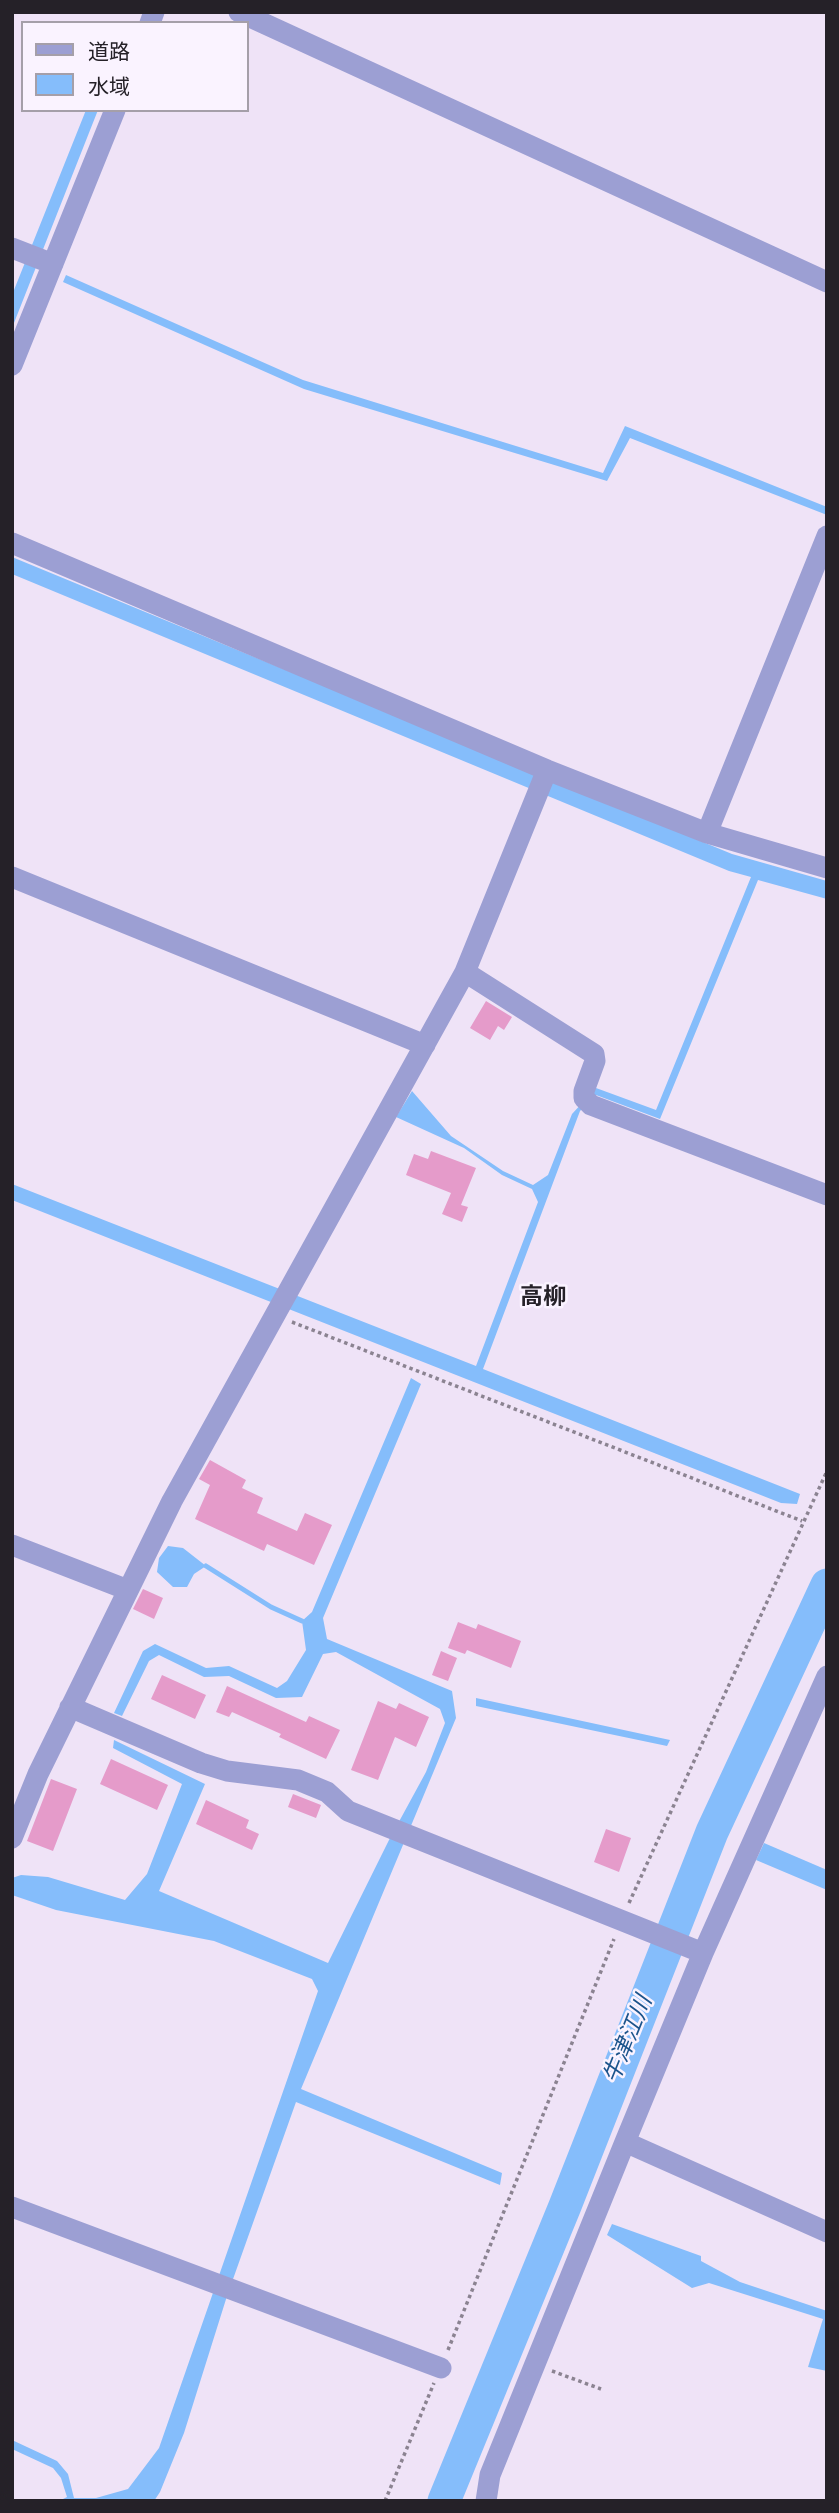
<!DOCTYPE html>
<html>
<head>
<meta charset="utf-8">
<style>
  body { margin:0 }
  #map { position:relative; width:839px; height:2513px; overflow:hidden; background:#efe3f7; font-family:Roboto,"Noto Sans JP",sans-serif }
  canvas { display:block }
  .frame { position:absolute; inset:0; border:14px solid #252128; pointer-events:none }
  .legend { position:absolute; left:21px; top:21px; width:228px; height:91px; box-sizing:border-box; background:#faf3ff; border:2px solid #a59fa9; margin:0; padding:9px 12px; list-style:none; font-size:21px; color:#252128 }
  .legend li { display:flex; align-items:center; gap:14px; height:35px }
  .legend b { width:35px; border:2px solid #a59fa9 }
</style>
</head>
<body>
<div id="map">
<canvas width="839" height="2513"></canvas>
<div class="frame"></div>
<ul class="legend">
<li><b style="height:9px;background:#9c9fd3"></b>道路</li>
<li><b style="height:19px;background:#85bdfb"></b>水域</li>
</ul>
</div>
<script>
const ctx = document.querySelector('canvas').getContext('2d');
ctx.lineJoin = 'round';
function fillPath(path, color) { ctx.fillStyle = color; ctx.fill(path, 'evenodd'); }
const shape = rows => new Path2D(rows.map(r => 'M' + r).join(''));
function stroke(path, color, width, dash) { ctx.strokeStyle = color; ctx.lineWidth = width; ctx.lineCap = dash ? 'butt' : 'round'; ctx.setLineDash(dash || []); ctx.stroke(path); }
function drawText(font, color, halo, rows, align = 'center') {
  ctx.font = font + ' Roboto,"Noto Sans JP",sans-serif'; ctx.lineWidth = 5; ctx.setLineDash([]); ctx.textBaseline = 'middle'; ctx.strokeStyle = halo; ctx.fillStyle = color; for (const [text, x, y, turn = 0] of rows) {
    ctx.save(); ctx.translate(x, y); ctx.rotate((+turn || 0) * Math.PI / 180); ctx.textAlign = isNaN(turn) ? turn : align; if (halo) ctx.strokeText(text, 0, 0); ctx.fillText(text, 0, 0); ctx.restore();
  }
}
fillPath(shape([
  [86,110,98,110,12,328,12,295],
  [66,275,303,380,603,473,625,426,827,507,827,515,630,438,607,481,304,389,63,282],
  [12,557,732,854,827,881,827,899,758,880,660,1119,596,1095,580,1111,483,1369,800,1494,797,1504,781,1503,12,1200,12,1184,476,1366,538,1202,532,1189,502,1175,464,1148,396,1117,412,1091,451,1136,503,1171,533,1185,548,1175,572,1114,596,1088,656,1110,751,877,729,871,12,574],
  [411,1378,421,1384,323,1618,327,1639,452,1691,456,1718,301,2089,502,2173,500,2185,296,2102,227,2296,184,2433,160,2492,154,2501,59,2501,67,2497,61,2478,53,2468,12,2449,12,2440,57,2461,68,2474,74,2498,96,2498,128,2489,159,2448,318,1991,312,1979,214,1941,56,1910,12,1895,12,1878,21,1875,48,1877,125,1900,147,1874,182,1784,113,1748,114,1740,205,1784,159,1891,328,1963,389,1840,426,1772,445,1723,440,1709,336,1652,323,1654,302,1697,276,1698,229,1676,204,1677,159,1655,149,1661,122,1716,114,1713,143,1651,155,1644,206,1668,229,1666,277,1688,287,1681,306,1650,302,1621,312,1612],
  [168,1546,183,1548,206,1566,194,1574,187,1587,173,1587,157,1572,159,1558],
  [476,1698,670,1740,667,1746,476,1706],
  [764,1843,827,1870,827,1890,756,1860],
  [612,2224,701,2256,701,2261,740,2282,827,2311,827,2371,808,2367,823,2319,709,2283,692,2288,607,2235]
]), '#85bdfb');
stroke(shape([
  [206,1566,271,1607,302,1621]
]), '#85bdfb', 5);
stroke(shape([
  [444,2501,565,2206,712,1832,827,1585]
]), '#85bdfb', 33);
fillPath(shape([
  [486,1001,512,1017,504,1030,498,1026,490,1040,470,1028],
  [431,1151,476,1168,461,1205,468,1207,462,1222,442,1214,451,1193,406,1175,414,1154,428,1159],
  [210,1460,246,1480,242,1488,263,1498,257,1513,297,1531,305,1513,332,1525,314,1565,267,1544,264,1551,195,1519,210,1485,199,1479],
  [143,1589,163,1598,154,1619,133,1609],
  [458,1622,476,1629,478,1624,521,1641,511,1668,467,1650,465,1654,448,1648],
  [441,1651,457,1658,448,1681,432,1675],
  [162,1675,206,1695,195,1719,151,1699],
  [227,1686,306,1722,309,1716,340,1730,326,1759,279,1737,281,1734,232,1712,229,1717,216,1712],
  [378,1701,396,1709,399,1703,429,1717,416,1747,395,1737,378,1780,351,1770],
  [111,1759,168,1785,157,1810,100,1784],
  [51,1779,77,1789,53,1851,27,1841],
  [293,1794,321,1805,316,1818,288,1807],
  [206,1800,249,1820,246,1828,259,1834,252,1850,196,1824],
  [606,1829,631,1838,619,1872,594,1862]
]), '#e59bca');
stroke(shape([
  [292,1322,802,1521],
  [629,1903,827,1471],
  [448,2350,614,1939],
  [552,2371,601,2389],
  [385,2501,434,2383]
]), '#8b8391', 3.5, [3.5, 3.5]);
stroke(shape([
  [239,12,827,282],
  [150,23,154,12],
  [12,248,53,264],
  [12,365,115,110],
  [12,543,547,770,707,833,827,868],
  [707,833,827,536],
  [12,877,425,1045],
  [465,972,594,1054,595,1061,584,1091,584,1098,591,1105,827,1195],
  [12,1545,128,1590],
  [70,1707,201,1763,227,1771,298,1780,327,1792,348,1811,703,1953],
  [12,1838,38,1774,172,1501,465,972,547,770],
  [625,2142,827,2232],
  [12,2207,441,2368],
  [486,2501,490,2475,625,2142,703,1953,827,1676]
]), '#9c9fd3', 21);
drawText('bold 23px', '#252128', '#faf3ff', [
  ["高柳",543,1298]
]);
drawText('italic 23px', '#1b548c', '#faf3ff', [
  ["牛津江川",629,2040,-68]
]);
</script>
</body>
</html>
